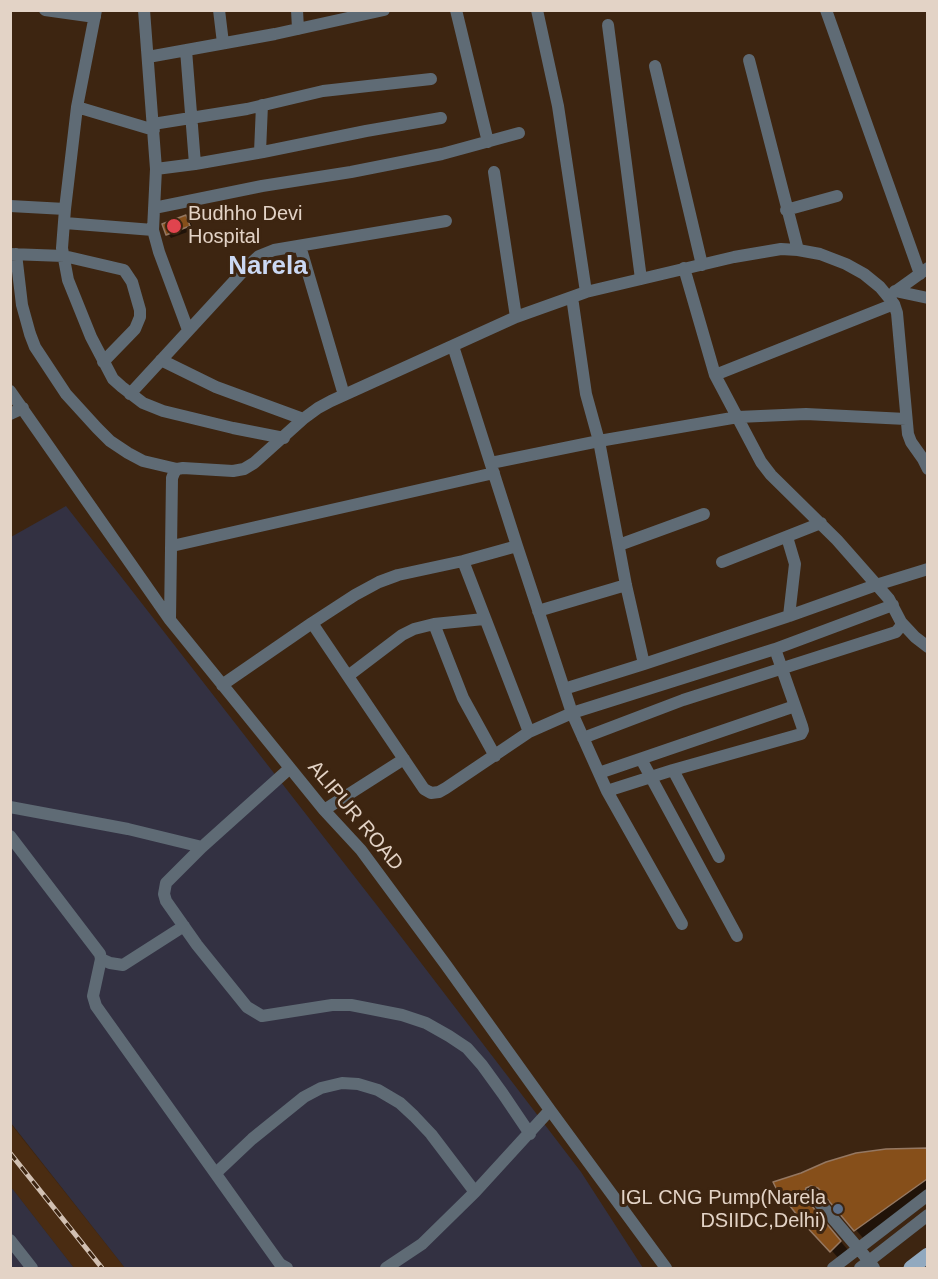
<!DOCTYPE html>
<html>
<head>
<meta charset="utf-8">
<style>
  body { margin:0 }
  #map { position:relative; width:938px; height:1279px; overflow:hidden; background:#3d2511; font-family:Helvetica,sans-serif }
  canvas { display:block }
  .frame { position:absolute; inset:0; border:12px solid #e3d3c6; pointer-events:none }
</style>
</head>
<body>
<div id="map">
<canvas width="938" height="1279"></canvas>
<div class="frame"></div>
</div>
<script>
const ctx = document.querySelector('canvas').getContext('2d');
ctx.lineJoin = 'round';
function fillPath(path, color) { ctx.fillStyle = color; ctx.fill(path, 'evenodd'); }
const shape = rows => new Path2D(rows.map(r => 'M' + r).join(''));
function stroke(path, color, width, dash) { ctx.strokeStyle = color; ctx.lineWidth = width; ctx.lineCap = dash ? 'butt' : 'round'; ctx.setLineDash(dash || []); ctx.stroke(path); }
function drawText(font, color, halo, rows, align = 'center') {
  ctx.font = font + ' Helvetica,sans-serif'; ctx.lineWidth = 6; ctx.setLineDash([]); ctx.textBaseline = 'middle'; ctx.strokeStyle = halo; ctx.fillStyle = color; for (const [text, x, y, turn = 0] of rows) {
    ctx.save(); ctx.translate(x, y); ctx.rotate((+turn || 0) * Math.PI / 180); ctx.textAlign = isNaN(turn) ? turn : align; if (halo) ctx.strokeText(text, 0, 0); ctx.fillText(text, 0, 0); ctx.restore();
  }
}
fillPath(shape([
  [10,1123,125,1268,74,1268,11,1187]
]), '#4a2c12');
fillPath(shape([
  [66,506,379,908,581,1172,643,1268,125,1268,11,1123,11,537],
  [11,1187,74,1268,11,1268]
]), '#333142');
fillPath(shape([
  [186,217,190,220,193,230,171,238,168,234],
  [928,1149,928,1193,863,1238,826,1195,820,1193,815,1195,812,1201,813,1209,848,1250,839,1259,777,1187,886,1151]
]), '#0007');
const building = shape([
  [186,215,190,226,166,235,162,224,186,215],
  [927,1148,927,1179,854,1231,818,1188,811,1186,806,1188,804,1195,806,1199,841,1241,830,1252,804,1224,776,1188,773,1182,801,1173,826,1162,856,1153,886,1149,927,1148]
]);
fillPath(building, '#864f1a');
stroke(building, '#957862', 1.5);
stroke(shape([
  [45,10,95,17],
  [96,10,77,107,65,209,62,248,68,280,91,337,113,379,122,387,143,403,163,411,233,428,284,438],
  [144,10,156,169,153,230,159,252,188,330],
  [219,10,223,43],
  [297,10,298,29],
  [456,10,488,142],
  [537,10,558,106,586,292],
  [826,10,920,274],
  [608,25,641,279],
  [186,50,195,164],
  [148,57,275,34,384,10],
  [749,60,798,250],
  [655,66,702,265],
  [77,107,154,130],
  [153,124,247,109,323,91,431,79],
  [260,152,262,105],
  [156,169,195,164,263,152,366,131,441,118],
  [494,172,516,317],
  [10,206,65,209],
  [154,208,262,186,351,172,442,154,519,133],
  [786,210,837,196],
  [65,223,153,230],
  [300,246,344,395],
  [10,254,64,256,124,270,132,282,140,310,140,317,135,329,103,362],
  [16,254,22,305,30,334,35,347,66,394,97,428,110,441,128,453,143,461,177,469],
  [895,291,928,298],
  [889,296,928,268],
  [572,297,586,394,599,441,626,585,644,664],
  [453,346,517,546,572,713,607,791,682,924],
  [161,360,216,387,303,419],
  [715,375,894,304],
  [10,391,170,620,324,810,361,850,446,965,550,1110,666,1268],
  [130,394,247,267,259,256,274,250,446,221],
  [10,414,23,408],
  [491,463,599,441,738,417,806,414,906,419],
  [787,537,795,564,789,616],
  [619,545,704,514],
  [172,546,494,473],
  [463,561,529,732],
  [722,562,821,523],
  [538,611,626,585],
  [170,620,172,478,174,473,177,469,183,468,233,471,244,469,254,463,303,419,318,408,331,401,516,317,586,292,734,257,781,249,798,250,820,254,846,264,864,274,880,287,894,304,897,313,908,434,911,442,923,459,928,469],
  [901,622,915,637,928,647],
  [312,623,424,789,431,793,439,792,446,788,529,732,572,713,775,649,893,605],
  [434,624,463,698,495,756],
  [348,676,402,635,414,629,434,624,484,619],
  [222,685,312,623,355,595,379,582,398,575,463,561,517,546],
  [564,689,644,664,789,616,876,585,928,569],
  [583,738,683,700,896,632,901,626,901,622,889,599,837,540,771,475,761,462,715,375,684,268],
  [641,759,737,936],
  [290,768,202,847,166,883,164,894,166,901,197,945,247,1007,262,1016,332,1005,351,1005,402,1015,426,1023,449,1036,467,1048,482,1065,503,1094,530,1134],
  [673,770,719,857],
  [599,773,795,706],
  [607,791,673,770,801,734,803,730,802,726,775,649],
  [10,807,128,829,202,847],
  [324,810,404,759],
  [10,836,100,954,101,959,93,996,96,1006,280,1264,287,1268],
  [101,959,110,963,123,965,184,926],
  [216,1173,252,1139,304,1097,321,1088,342,1083,358,1084,378,1090,400,1103,414,1116,431,1134,475,1192],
  [812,1194,869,1261,874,1268],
  [10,1240,32,1268],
  [386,1268,422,1244,475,1192,550,1110],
  [833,1268,928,1195],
  [860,1268,928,1215]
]), '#5f6b75', 12);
stroke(shape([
  [911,1268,928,1255]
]), '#91a9bf', 15);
const rail = shape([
  [10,1153,102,1268]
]);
stroke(rail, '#d1c0b2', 5);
stroke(rail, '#3d2511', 3, [9]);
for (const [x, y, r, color] of [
  [174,226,8,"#e0444e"],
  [838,1209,6,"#5c6f8a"]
]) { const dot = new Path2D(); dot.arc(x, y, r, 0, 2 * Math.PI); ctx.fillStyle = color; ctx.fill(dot); stroke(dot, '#3d2511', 2); }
drawText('20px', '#e3d3c6', '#3d2511', [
  ["Budhho Devi",188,214],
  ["Hospital",188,237],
  ["IGL CNG Pump(Narela",826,1198,"right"],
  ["DSIIDC,Delhi)",826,1221,"right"]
], 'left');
drawText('20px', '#e3d3c6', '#3d2511', [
  ["ALIPUR ROAD",355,816,50]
]);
drawText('bold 26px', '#cbd8f3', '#3d2511', [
  ["Narela",268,267]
]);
</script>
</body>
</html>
